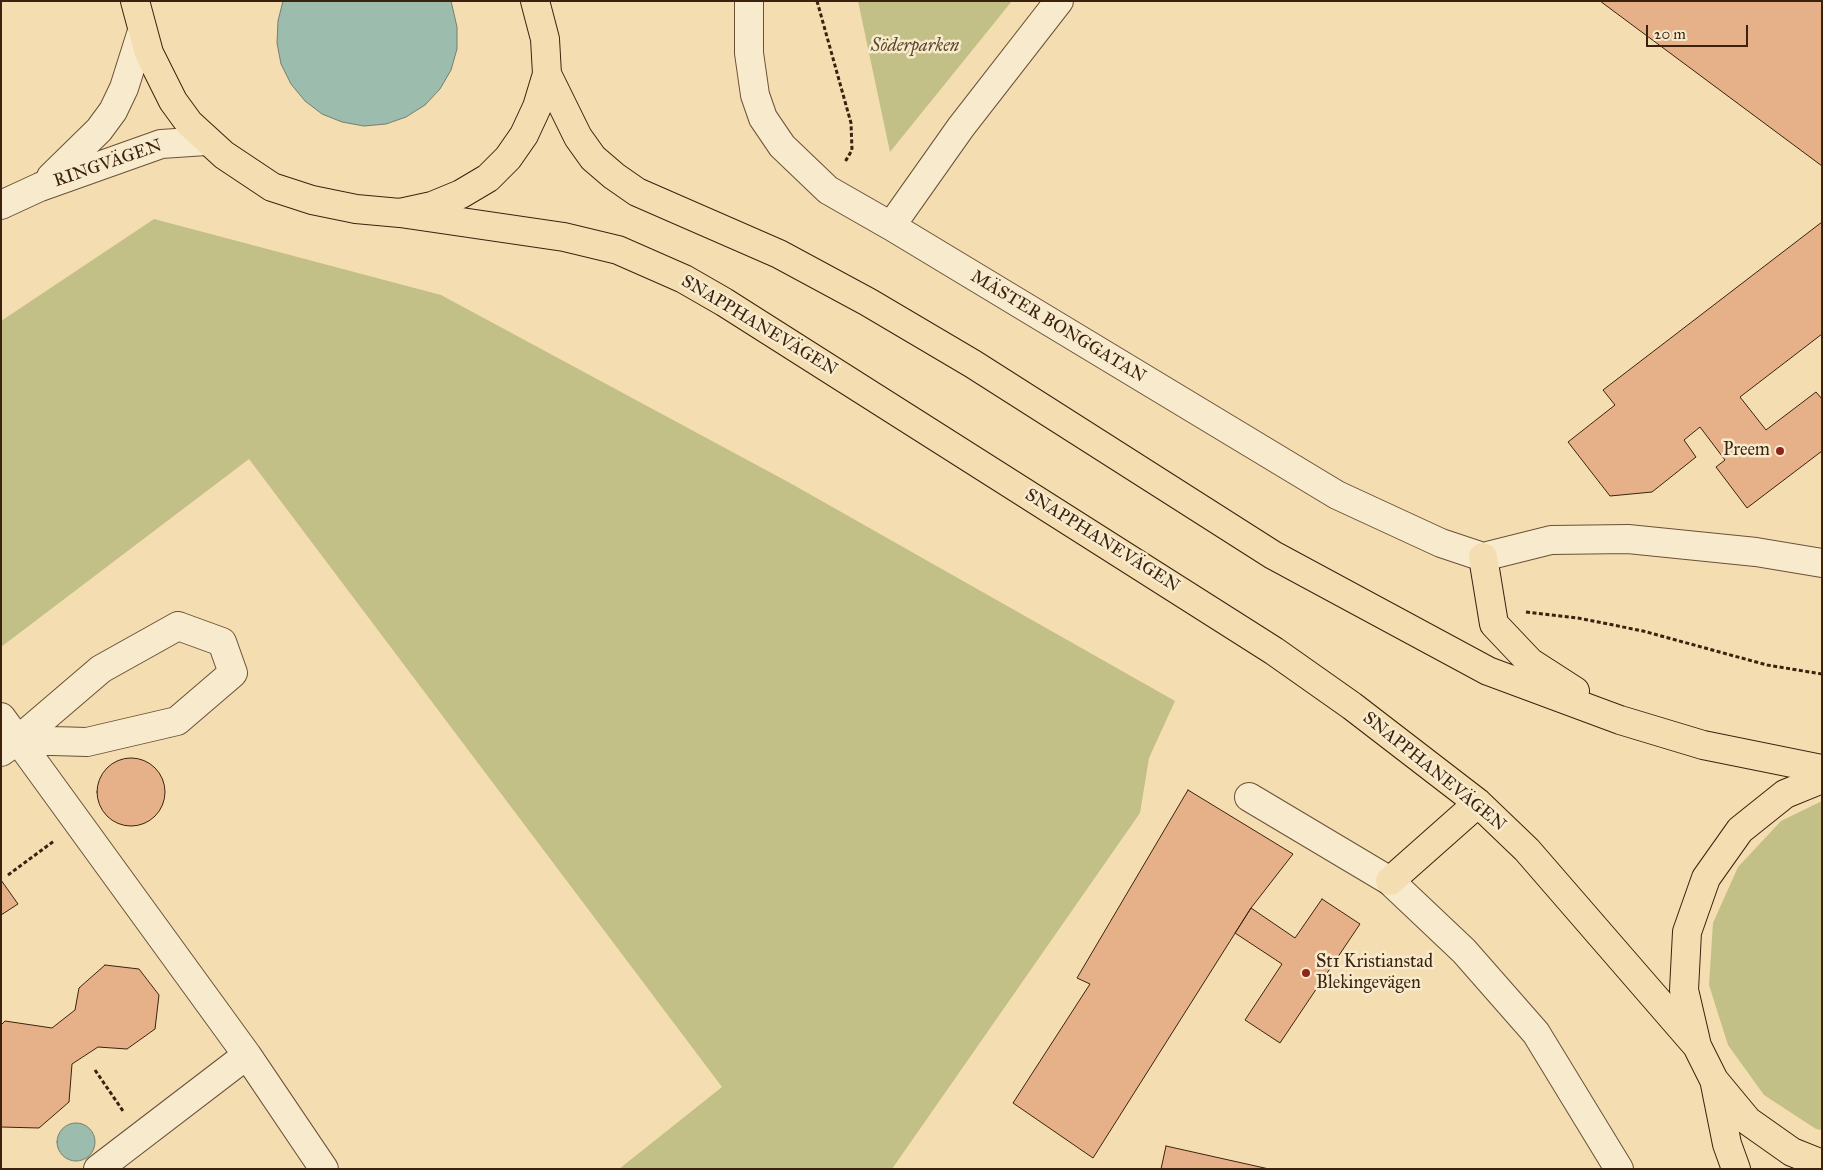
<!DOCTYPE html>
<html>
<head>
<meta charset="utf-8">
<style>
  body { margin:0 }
  #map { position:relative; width:1823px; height:1170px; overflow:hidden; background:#f4deb1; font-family:"IM FELL Great Primer",serif }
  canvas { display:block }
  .frame { position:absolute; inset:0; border:2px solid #3b220f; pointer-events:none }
  .scale { position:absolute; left:1646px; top:25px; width:102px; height:22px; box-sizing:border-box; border:2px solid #3b220f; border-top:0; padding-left:6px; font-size:15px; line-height:18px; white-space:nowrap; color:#3b220f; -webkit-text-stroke:4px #f8eacc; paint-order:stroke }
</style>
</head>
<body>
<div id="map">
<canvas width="1823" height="1170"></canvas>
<div class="frame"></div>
<div class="scale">20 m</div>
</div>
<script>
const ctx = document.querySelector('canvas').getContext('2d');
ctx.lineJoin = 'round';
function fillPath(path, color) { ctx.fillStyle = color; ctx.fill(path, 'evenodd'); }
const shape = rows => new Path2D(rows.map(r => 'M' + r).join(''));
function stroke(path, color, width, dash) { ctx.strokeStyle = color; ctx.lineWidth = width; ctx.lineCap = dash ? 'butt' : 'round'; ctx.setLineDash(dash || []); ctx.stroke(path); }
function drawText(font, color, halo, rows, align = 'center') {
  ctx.font = font + ' "IM FELL Great Primer",serif'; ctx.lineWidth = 5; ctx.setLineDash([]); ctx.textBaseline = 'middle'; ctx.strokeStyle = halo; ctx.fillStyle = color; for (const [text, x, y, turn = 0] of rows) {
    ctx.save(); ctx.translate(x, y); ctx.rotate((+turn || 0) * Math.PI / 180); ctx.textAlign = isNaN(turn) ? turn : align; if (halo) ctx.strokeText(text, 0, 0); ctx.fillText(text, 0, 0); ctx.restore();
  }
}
fillPath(shape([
  [858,1,1012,1,890,152],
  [154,219,441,295,790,483,1175,701,1149,758,1140,813,892,1169,619,1169,722,1087,249,459,1,647,1,321],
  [1822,801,1822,1130,1816,1129,1764,1095,1728,1045,1709,985,1713,923,1738,867,1781,821]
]), '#c2bf87');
const water = shape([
  [283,1,451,1,457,27,457,49,451,70,440,89,425,105,406,117,386,124,364,126,342,122,322,114,305,101,291,84,281,64,277,43,278,21,283,1],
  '57 1142a19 19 0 1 1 38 0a19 19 0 1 1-38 0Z'
]);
fillPath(water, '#9cbcae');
stroke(water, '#757e6e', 1);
const building = shape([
  [1600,1,1822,1,1822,166,1600,1],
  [1822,222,1822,334,1740,397,1766,430,1816,392,1822,399,1822,451,1747,508,1716,467,1725,460,1700,427,1684,440,1696,457,1652,492,1610,496,1568,442,1615,405,1603,390,1822,222],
  '97 792a34 34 0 1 1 68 0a34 34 0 1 1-68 0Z',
  [1188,790,1293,854,1251,908,1093,1158,1013,1103,1090,984,1077,978,1188,790],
  [1,880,18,904,1,915,1,880],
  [1322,899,1360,924,1280,1043,1245,1020,1282,964,1235,933,1251,908,1295,938,1322,899],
  [105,965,139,969,159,995,155,1029,127,1049,98,1047,72,1064,69,1102,39,1128,1,1127,1,1025,5,1021,52,1028,75,1010,79,988,105,965],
  [1166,1146,1269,1169,1161,1169,1166,1146]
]);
fillPath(building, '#e6b188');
stroke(building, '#3b220f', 1);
const minor = shape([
  [749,1,749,53,755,95,763,118,782,146,828,190,891,226,1337,495,1441,543,1483,557,1551,540,1628,539,1756,552,1822,563],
  [51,177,99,130,113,111,124,88,142,31],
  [1,205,40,187,161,144,206,141],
  [891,226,961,127,1059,1],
  [178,626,222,642,233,673,177,721,87,742,18,740,101,669,178,626],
  [1,717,18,740,1,752],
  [18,740,247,1055],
  [1249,797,1390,881,1464,951,1536,1033,1619,1169],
  [98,1169,247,1055,324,1169]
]);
const major = shape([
  [135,1,149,53,173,101,189,123,224,155,272,187,312,200,356,209,400,213,432,206,461,194,488,178,508,158,524,135,537,107,547,74,545,39,535,1],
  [547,74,578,137,593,158,614,176,637,192,779,254,868,302,973,364,1273,555,1488,671,1620,720,1703,745,1822,769],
  [400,213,564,237,618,250,684,279,724,302,1274,651,1352,706,1478,803,1527,850,1697,1046],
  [1483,557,1494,624,1530,662,1575,691],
  [1822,779,1785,794,1740,830,1706,878,1687,932,1684,990,1697,1046,1714,1080,1748,1121,1792,1152,1822,1164],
  [1390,881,1478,803],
  [1715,1084,1727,1144,1736,1169]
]);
stroke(minor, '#695138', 30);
stroke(major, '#3b220f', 30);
stroke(shape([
  [817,1,851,123,852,150,845,162],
  [1526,612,1578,618,1643,631,1767,665,1822,674],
  [8,875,54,841],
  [95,1070,123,1111]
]), '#3b220f', 3, [4, 2.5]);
stroke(minor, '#f8eacc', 28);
stroke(major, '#f4deb1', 28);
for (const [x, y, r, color] of [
  [1780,451,5,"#8f2418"],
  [1306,973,5,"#8f2418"]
]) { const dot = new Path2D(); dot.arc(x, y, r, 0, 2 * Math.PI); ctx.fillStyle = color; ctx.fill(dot); stroke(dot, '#f8eacc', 2); }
drawText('italic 18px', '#5d492d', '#f8eacc', [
  ["Söderparken",915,47]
]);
drawText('18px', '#3b220f', '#f8eacc', [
  ["RINGVÄGEN",108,164,-19],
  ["SNAPPHANEVÄGEN",759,326,31],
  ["MÄSTER BONGGATAN",1058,327,31],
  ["SNAPPHANEVÄGEN",1102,541,32],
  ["SNAPPHANEVÄGEN",1434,772,39]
]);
drawText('18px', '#3b220f', '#f8eacc', [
  ["Preem",1770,451],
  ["St1 Kristianstad",1316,963,"left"],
  ["Blekingevägen",1316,984,"left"]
], 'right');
</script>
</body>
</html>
